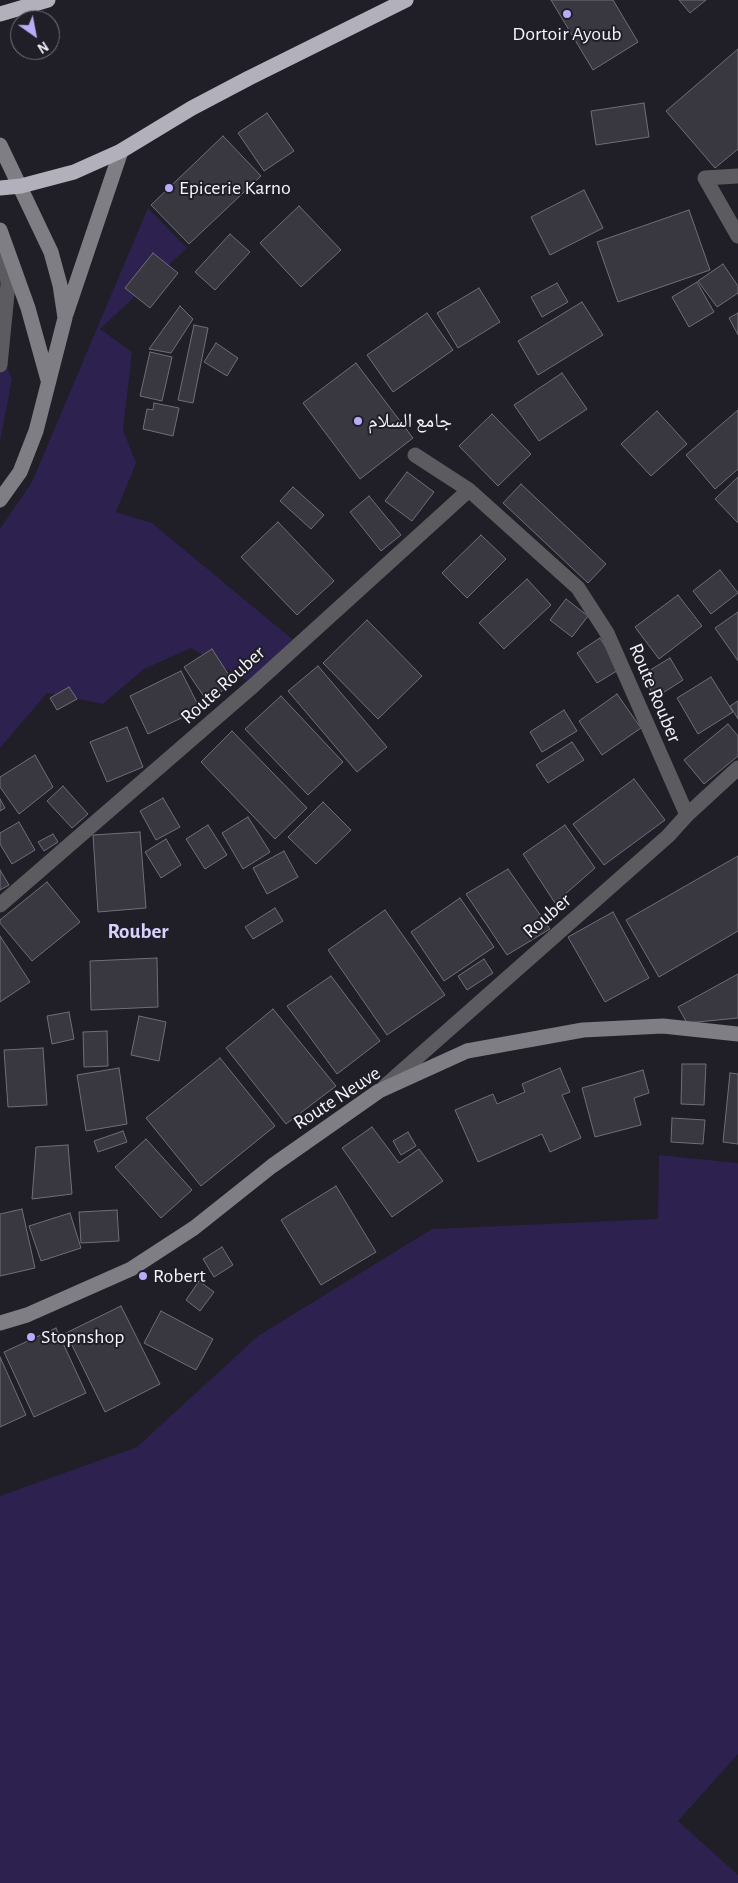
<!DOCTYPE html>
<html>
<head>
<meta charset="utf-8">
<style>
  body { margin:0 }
  #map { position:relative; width:738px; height:1883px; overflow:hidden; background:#201e27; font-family:"Alegreya Sans",sans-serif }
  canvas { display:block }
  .north { position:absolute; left:10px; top:10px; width:50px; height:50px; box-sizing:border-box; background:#201e27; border:1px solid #75747b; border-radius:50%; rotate:147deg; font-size:14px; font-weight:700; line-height:20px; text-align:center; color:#f5f4fa }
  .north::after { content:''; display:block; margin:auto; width:18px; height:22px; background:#b9abf7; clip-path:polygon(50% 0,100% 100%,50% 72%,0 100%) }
</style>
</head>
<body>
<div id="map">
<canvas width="738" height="1883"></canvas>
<div class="north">N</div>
</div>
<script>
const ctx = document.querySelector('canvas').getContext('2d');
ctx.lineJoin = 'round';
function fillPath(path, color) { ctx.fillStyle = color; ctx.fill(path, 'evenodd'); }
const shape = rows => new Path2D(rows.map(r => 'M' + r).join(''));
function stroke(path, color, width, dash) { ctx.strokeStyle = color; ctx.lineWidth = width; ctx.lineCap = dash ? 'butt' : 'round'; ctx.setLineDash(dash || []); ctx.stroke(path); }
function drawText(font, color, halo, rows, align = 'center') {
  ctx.font = font + ' "Alegreya Sans","Noto Naskh Arabic",sans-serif'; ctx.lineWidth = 4; ctx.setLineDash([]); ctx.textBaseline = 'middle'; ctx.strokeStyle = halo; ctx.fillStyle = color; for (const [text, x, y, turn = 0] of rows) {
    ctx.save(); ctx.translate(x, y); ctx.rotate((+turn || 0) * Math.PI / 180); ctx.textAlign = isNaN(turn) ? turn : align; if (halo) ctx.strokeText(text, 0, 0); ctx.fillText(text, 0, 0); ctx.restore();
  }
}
fillPath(shape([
  [148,208,187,248,100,329,132,352,123,430,136,463,116,512,152,523,298,644,254,685,191,648,144,669,103,704,47,693,0,748,0,529,32,482],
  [0,351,12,379,0,442],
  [659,1155,738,1163,738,1754,678,1821,738,1875,738,1883,0,1883,0,1496,137,1447,258,1336,432,1229,658,1219]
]), '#2d214f');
const building = shape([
  [551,0,613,0,638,42,593,70,551,0],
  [679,0,706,0,690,13,679,0],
  [738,49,738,149,715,168,666,111,738,49],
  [644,103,649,137,596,145,591,111,644,103],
  [267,113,294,151,264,171,238,133,267,113],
  [223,136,261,176,189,244,151,205,223,136],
  [584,190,603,228,550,255,531,217,584,190],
  [299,206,341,250,301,287,260,243,299,206],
  [689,210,710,270,618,302,597,242,689,210],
  [230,234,250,252,215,290,195,272,230,234],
  [153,253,178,273,150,308,125,288,153,253],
  [723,264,738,286,738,293,717,307,698,281,723,264],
  [697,282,714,312,689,327,672,297,697,282],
  [557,283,568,302,542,317,531,297,557,283],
  [479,288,500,322,458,348,437,313,479,288],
  [582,302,603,335,538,375,518,341,582,302],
  [180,306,193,319,171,353,149,349,180,306],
  [427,313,453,350,393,392,367,355,427,313],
  [738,313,738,335,729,318,738,313],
  [194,325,208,328,193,403,178,400,194,325],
  [216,343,238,358,227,376,204,362,216,343],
  [150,352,172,357,162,401,140,396,150,352],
  [356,363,413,438,360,479,303,403,356,363],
  [562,373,587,409,539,441,514,405,562,373],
  [154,403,179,408,173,436,143,429,147,409,153,410,154,403],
  [738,410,738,469,715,489,686,455,738,410],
  [657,411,687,444,651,476,621,444,657,411],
  [492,414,531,454,498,486,459,446,492,414],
  [407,472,434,492,412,521,385,501,407,472],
  [738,477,738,523,715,499,738,477],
  [521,484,606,564,588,583,503,503,521,484],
  [293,487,324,515,311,529,280,501,293,487],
  [369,496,401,535,381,551,350,512,369,496],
  [278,522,334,581,297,615,241,557,278,522],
  [481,535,506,559,467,598,442,573,481,535],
  [720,570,738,593,711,614,693,591,720,570],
  [527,579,551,605,504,649,479,623,527,579],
  [678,595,702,626,659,659,635,627,678,595],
  [566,599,588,616,572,637,550,620,566,599],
  [738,612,738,661,715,628,738,612],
  [367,620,422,676,378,719,323,663,367,620],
  [600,638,620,669,597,683,577,653,600,638],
  [212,649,234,683,207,701,184,667,212,649],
  [670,658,683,680,655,698,642,675,670,658],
  [318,666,387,747,357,772,288,691,318,666],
  [181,671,200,709,148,734,130,696,181,671],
  [711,677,733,712,698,734,677,698,711,677],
  [69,687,77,699,57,710,50,698,69,687],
  [617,694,641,728,602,755,579,721,617,694],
  [281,696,343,762,308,795,245,729,281,696],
  [738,701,738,719,730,706,738,701],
  [564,710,577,731,542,752,530,732,564,710],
  [728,724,738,736,738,756,704,784,684,760,728,724],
  [127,727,143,767,107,782,90,742,127,727],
  [232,731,307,808,275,839,201,762,232,731],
  [572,742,584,760,548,783,536,765,572,742],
  [35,755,53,787,19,814,0,787,0,777,35,755],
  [634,779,665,820,604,865,573,824,634,779],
  [63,786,88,814,72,828,47,801,63,786],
  [163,798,180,827,156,840,140,811,163,798],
  [0,799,5,808,0,811,0,799],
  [323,802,351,830,316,864,288,837,323,802],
  [248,817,270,852,243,869,222,833,248,817],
  [19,822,35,850,12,864,0,844,0,833,19,822],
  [208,825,227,855,205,869,186,839,208,825],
  [565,825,595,868,555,903,523,854,565,825],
  [140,832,146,908,98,912,93,835,140,832],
  [53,834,58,842,44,851,38,842,53,834],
  [166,839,181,865,161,878,145,852,166,839],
  [284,851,298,877,267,894,253,868,284,851],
  [738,856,738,931,659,977,626,920,738,856],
  [508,869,550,929,507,955,466,894,508,869],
  [0,870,9,885,0,890,0,870],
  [47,882,80,922,32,961,0,923,0,920,47,882],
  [460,898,494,947,444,981,411,932,460,898],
  [275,908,283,921,253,939,245,927,275,908],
  [385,910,445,995,387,1035,328,950,385,910],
  [613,912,649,978,605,1002,568,937,613,912],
  [0,936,30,982,0,1002,0,936],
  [157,958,158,1007,91,1010,90,961,157,958],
  [484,959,493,973,467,990,458,976,484,959],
  [738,974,738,1018,687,1023,678,1007,738,974],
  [331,976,380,1041,337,1074,287,1006,331,976],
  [273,1009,336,1086,286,1124,226,1048,273,1009],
  [69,1012,74,1039,52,1044,47,1016,69,1012],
  [139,1016,166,1022,159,1061,131,1055,139,1016],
  [107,1031,108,1066,84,1067,83,1032,107,1031],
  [43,1048,47,1105,8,1107,4,1050,43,1048],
  [220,1058,275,1126,201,1186,146,1118,220,1058],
  [682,1064,706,1064,704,1105,681,1104,682,1064],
  [119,1068,127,1124,86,1131,77,1075,119,1068],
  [560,1068,570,1092,562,1095,581,1138,550,1152,542,1134,478,1162,455,1110,493,1094,497,1104,525,1092,522,1084,560,1068],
  [643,1070,649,1093,634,1098,641,1125,595,1137,582,1088,643,1070],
  [730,1073,738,1074,738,1144,723,1142,730,1073],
  [672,1118,705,1120,703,1144,671,1142,672,1118],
  [372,1127,399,1163,419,1149,443,1181,392,1217,342,1148,372,1127],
  [123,1131,127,1142,98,1152,94,1141,123,1131],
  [408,1132,416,1146,401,1155,393,1141,408,1132],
  [146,1139,192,1190,161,1218,115,1167,146,1139],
  [68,1145,72,1194,32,1199,36,1147,68,1145],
  [336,1186,376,1252,321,1285,281,1220,336,1186],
  [22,1209,35,1268,0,1276,0,1214,22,1209],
  [117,1210,119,1241,81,1243,79,1212,117,1210],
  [70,1213,81,1248,41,1261,29,1226,70,1213],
  [222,1247,233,1265,214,1277,203,1259,222,1247],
  [199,1281,214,1292,200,1311,186,1300,199,1281],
  [121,1306,160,1384,105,1412,66,1333,121,1306],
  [161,1311,213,1339,196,1370,144,1343,161,1311],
  [56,1328,86,1393,34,1417,4,1352,56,1328],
  [0,1357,26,1415,0,1427,0,1357]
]);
fillPath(building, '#393841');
stroke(building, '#706e79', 1);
stroke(shape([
  [738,176,705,178,738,236],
  [0,365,8,284,5,252],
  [415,455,469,490,578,588,607,633,687,815],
  [0,905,254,685,469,490],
  [385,1086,668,836,687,815,738,768]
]), '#5c5c60', 15);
stroke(shape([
  [0,145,51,252,60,285,65,318,36,431,20,472,0,500],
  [0,230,28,308,48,380],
  [66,314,121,151],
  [0,1323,27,1315,131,1269,194,1228,272,1166,379,1091,467,1051,583,1030,663,1026,738,1034]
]), '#7f7e85', 15);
stroke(shape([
  [0,14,48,0],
  [0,188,21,186,74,172,121,151,192,108,249,78,406,0]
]), '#b2b0bb', 15);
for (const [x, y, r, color] of [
  [567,14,5,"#b9abf7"],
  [169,188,5,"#b9abf7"],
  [358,421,5,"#b9abf7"],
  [143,1276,5,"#b9abf7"],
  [31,1337,5,"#b9abf7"]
]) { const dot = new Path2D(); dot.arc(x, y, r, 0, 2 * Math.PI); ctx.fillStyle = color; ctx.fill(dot); stroke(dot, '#201e27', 2); }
drawText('20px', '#f5f4fa', '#201e27', [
  ["Dortoir Ayoub",567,34,"center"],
  ["Epicerie Karno",179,188],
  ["جامع السلام",368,421],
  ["Robert",153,1276],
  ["Stopnshop",41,1337]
], 'left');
drawText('20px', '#f5f4fa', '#201e27', [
  ["Route Rouber",223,685,-42],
  ["Route Rouber",655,693,67],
  ["Rouber",547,916,-41],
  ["Route Neuve",337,1098,-33]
]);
drawText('bold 21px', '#d8d2fd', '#201e27', [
  ["Rouber",138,932]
]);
</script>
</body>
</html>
